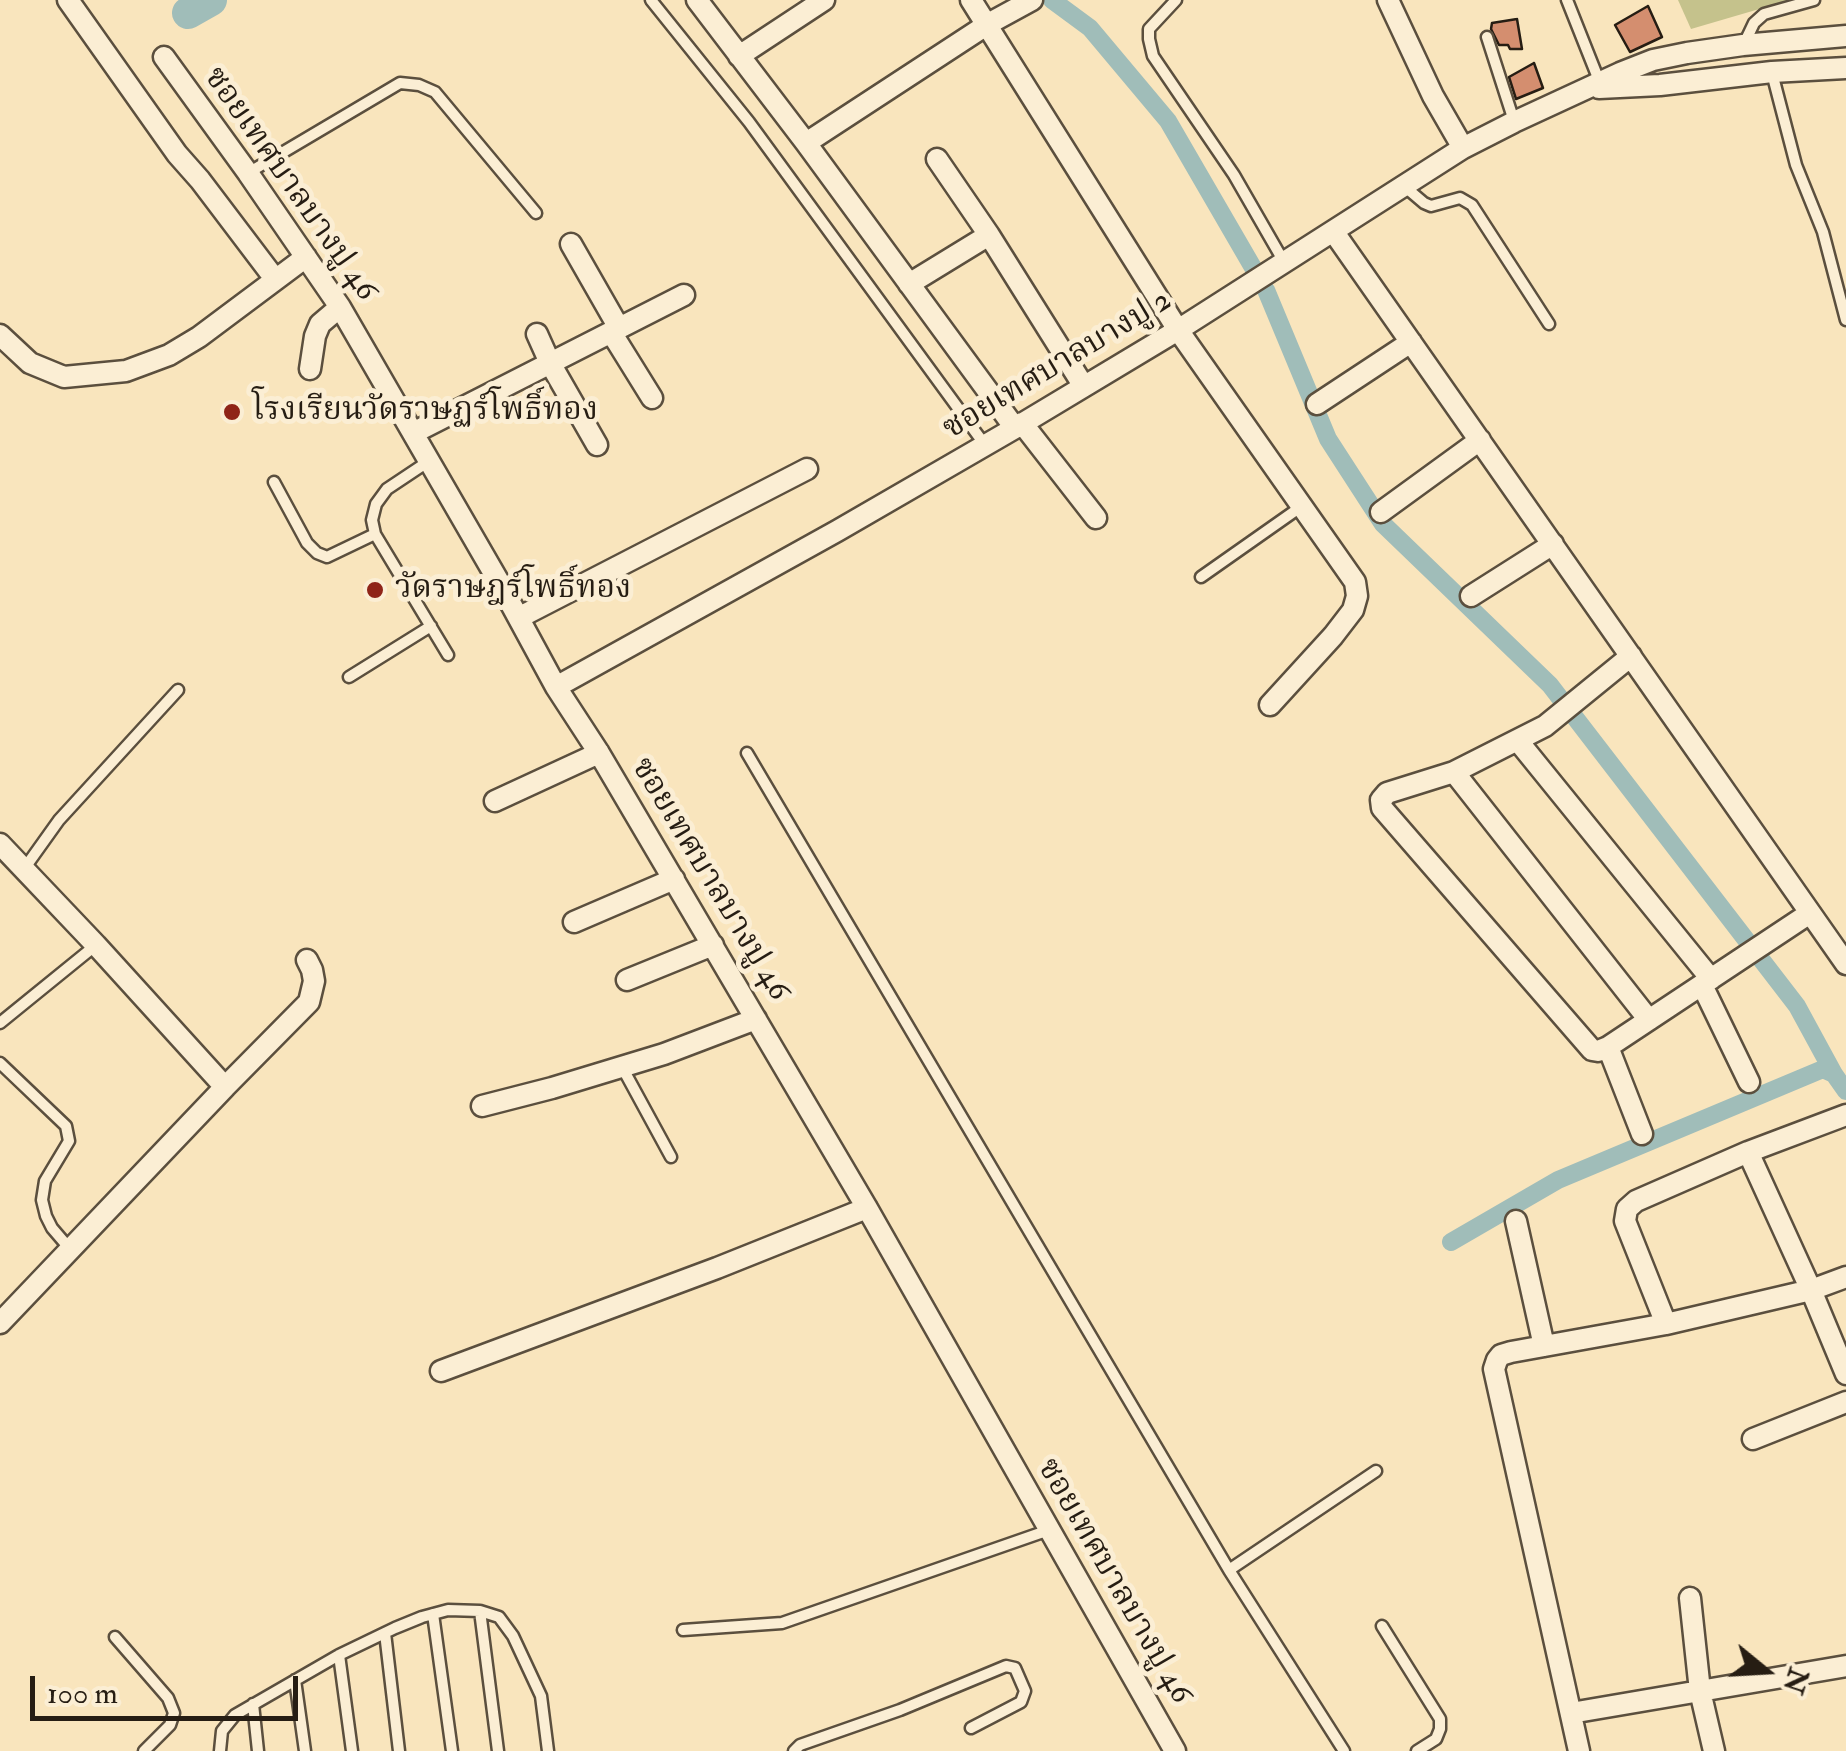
<!DOCTYPE html>
<html>
<head>
<meta charset="utf-8">
<style>
  body { margin:0 }
  #map { position:relative; width:1846px; height:1751px; overflow:hidden; background:#f9e5bd; font-family:"IM FELL Double Pica",serif }
  canvas { display:block }
  .north { position:absolute; left:1716px; top:1621px; width:100px; height:100px; -webkit-text-stroke:8px #fbeed4; paint-order:stroke; rotate:108deg; font-size:28px; font-weight:700; line-height:40px; text-align:center; color:#261d13 }
  .north::after { content:''; display:block; margin:auto; width:35px; height:45px; background:#261d13; clip-path:polygon(50% 0,100% 100%,50% 72%,0 100%) }
  .scale { position:absolute; left:30px; top:1676px; width:268px; height:45px; box-sizing:border-box; border:5px solid #261d13; border-top:0; padding-left:12px; font-size:30px; line-height:35px; white-space:nowrap; color:#261d13; -webkit-text-stroke:8px #fbeed4; paint-order:stroke }
</style>
</head>
<body>
<div id="map">
<canvas width="1846" height="1751"></canvas>
<div class="north">N</div>
<div class="scale">100 m</div>
</div>
<script>
const ctx = document.querySelector('canvas').getContext('2d');
ctx.lineJoin = 'round';
function fillPath(path, color) { ctx.fillStyle = color; ctx.fill(path, 'evenodd'); }
const shape = rows => new Path2D(rows.map(r => 'M' + r).join(''));
function stroke(path, color, width, dash) { ctx.strokeStyle = color; ctx.lineWidth = width; ctx.lineCap = dash ? 'butt' : 'round'; ctx.setLineDash(dash || []); ctx.stroke(path); }
function drawText(font, color, halo, rows, align = 'center') {
  ctx.font = font + ' "IM FELL Double Pica","Noto Serif Thai",serif'; ctx.lineWidth = 10; ctx.setLineDash([]); ctx.textBaseline = 'middle'; ctx.strokeStyle = halo; ctx.fillStyle = color; for (const [text, x, y, turn = 0] of rows) {
    ctx.save(); ctx.translate(x, y); ctx.rotate((+turn || 0) * Math.PI / 180); ctx.textAlign = isNaN(turn) ? turn : align; if (halo) ctx.strokeText(text, 0, 0); ctx.fillText(text, 0, 0); ctx.restore();
  }
}
fillPath(shape([
  [1678,0,1790,0,1691,29]
]), '#c5c28c');
stroke(shape([
  [1052,0,1090,28,1168,121,1255,271],
  [1266,290,1328,439,1383,524,1550,685,1797,1006,1834,1074],
  [1451,1242,1558,1180,1823,1069,1834,1074,1846,1091]
]), '#a0bdb9', 18);
stroke(shape([
  [188,13,211,0]
]), '#a0bdb9', 32);
const building = shape([
  [1648,6,1662,37,1630,52,1615,25,1648,6],
  [1517,19,1522,49,1510,49,1508,45,1499,45,1491,29,1492,23,1517,19],
  [1534,63,1543,88,1516,99,1509,77,1534,63]
]);
fillPath(building, '#d48e6f');
stroke(building, '#261d13', 2.5);
const lane = shape([
  [651,0,749,122,985,445],
  [1176,0,1149,29,1149,39,1153,56,1234,175,1284,262],
  [1567,0,1600,83],
  [1487,37,1514,121],
  [1744,44,1754,23,1764,14,1814,0],
  [1772,73,1796,165,1823,232,1846,320],
  [248,173,400,83,419,85,435,92,536,213],
  [1404,186,1424,203,1431,206,1460,198,1472,205,1549,324],
  [429,461,387,489,376,504,372,520,375,534,448,655],
  [274,482,307,543,317,553,327,557,375,534],
  [1201,577,1302,506],
  [349,677,431,626],
  [747,753,1229,1570,1344,1751],
  [24,869,59,820,178,690],
  [0,1023,96,945],
  [0,1063,66,1126,69,1141,45,1181,42,1200,46,1216,52,1228,70,1249],
  [622,1067,671,1157],
  [1229,1570,1376,1471],
  [480,1611,498,1751],
  [433,1614,452,1751],
  [1382,1626,1440,1719,1440,1729,1436,1739,1417,1751],
  [683,1630,782,1623,1049,1530],
  [385,1633,399,1751],
  [115,1637,168,1698,174,1713,170,1725,144,1751],
  [339,1655,352,1751],
  [295,1680,305,1751],
  [253,1704,258,1751],
  [220,1751,222,1731,235,1715,339,1655,395,1628,422,1617,448,1610,480,1611,499,1617,513,1636,541,1696,548,1751],
  [794,1751,800,1745,900,1710,1006,1666,1015,1668,1025,1691,1021,1702,971,1728]
]);
const street = shape([
  [68,0,177,154,200,180,275,279],
  [697,0,806,143,1015,428],
  [971,0,1178,330,1355,582,1357,596,1353,610,1333,636,1270,705],
  [1388,0,1433,96,1463,148],
  [739,56,824,0],
  [164,57,248,173,340,307,499,582,556,687,599,753,867,1208,1175,1751],
  [1599,88,1660,85,1772,72,1846,68],
  [806,143,988,24,1032,0],
  [937,159,989,235,1083,385],
  [1333,231,1846,964],
  [571,244,619,328],
  [909,284,989,235],
  [611,332,652,398],
  [537,334,550,363,597,445],
  [0,335,30,363,64,377,126,371,169,355,199,337,306,257],
  [310,369,315,336,320,324,340,307],
  [1317,404,1411,342],
  [1022,423,1096,518],
  [413,433,684,295],
  [1381,512,1480,440],
  [1471,596,1553,544],
  [520,617,807,469],
  [1631,656,1545,726,1454,772,1387,793,1381,800,1382,808,1592,1050,1598,1051,1608,1047,1810,913],
  [556,687,837,531,1015,428,1178,330,1463,148,1514,122,1620,73,1653,60,1687,53,1743,45,1846,36],
  [1518,741,1711,979],
  [1454,772,1649,1020],
  [495,801,599,753],
  [0,844,96,945,225,1087,0,1323],
  [574,922,674,879],
  [627,980,713,945],
  [1702,985,1749,1082],
  [1608,1047,1642,1134],
  [225,1087,309,1002,314,981,312,970,307,960],
  [482,1106,552,1088,664,1054,756,1019],
  [1748,1152,1846,1115],
  [1516,1221,1544,1346],
  [1666,1324,1811,1290,1846,1277],
  [441,1371,717,1268,867,1208],
  [1753,1439,1846,1402],
  [1690,1598,1700,1691,1714,1751],
  [1571,1713,1846,1666],
  [1579,1751,1494,1369,1497,1360,1501,1355,1511,1352,1666,1324,1625,1221,1627,1209,1636,1201,1748,1152,1811,1290,1846,1374]
]);
stroke(lane, '#5b4f3e', 15);
stroke(street, '#5b4f3e', 25);
stroke(lane, '#fbeed4', 10);
stroke(street, '#fbeed4', 20);
for (const [x, y, r, color] of [
  [232,412,10,"#8f2418"],
  [375,590,10,"#8f2418"]
]) { const dot = new Path2D(); dot.arc(x, y, r, 0, 2 * Math.PI); ctx.fillStyle = color; ctx.fill(dot); stroke(dot, '#fbeed4', 4); }
drawText('32px', '#261d13', '#fbeed4', [
  ["ซอยเทศบาลบางปู 46",289,185,55],
  ["ซอยเทศบาลบางปู 2",1058,366,-31],
  ["ซอยเทศบาลบางปู 46",709,880,59],
  ["ซอยเทศบาลบางปู 46",1113,1582,60]
]);
drawText('32px', '#261d13', '#fbeed4', [
  ["โรงเรียนวัดราษฏร์โพธิ์ทอง",252,412],
  ["วัดราษฎร์โพธิ์ทอง",395,590]
], 'left');
</script>
</body>
</html>
